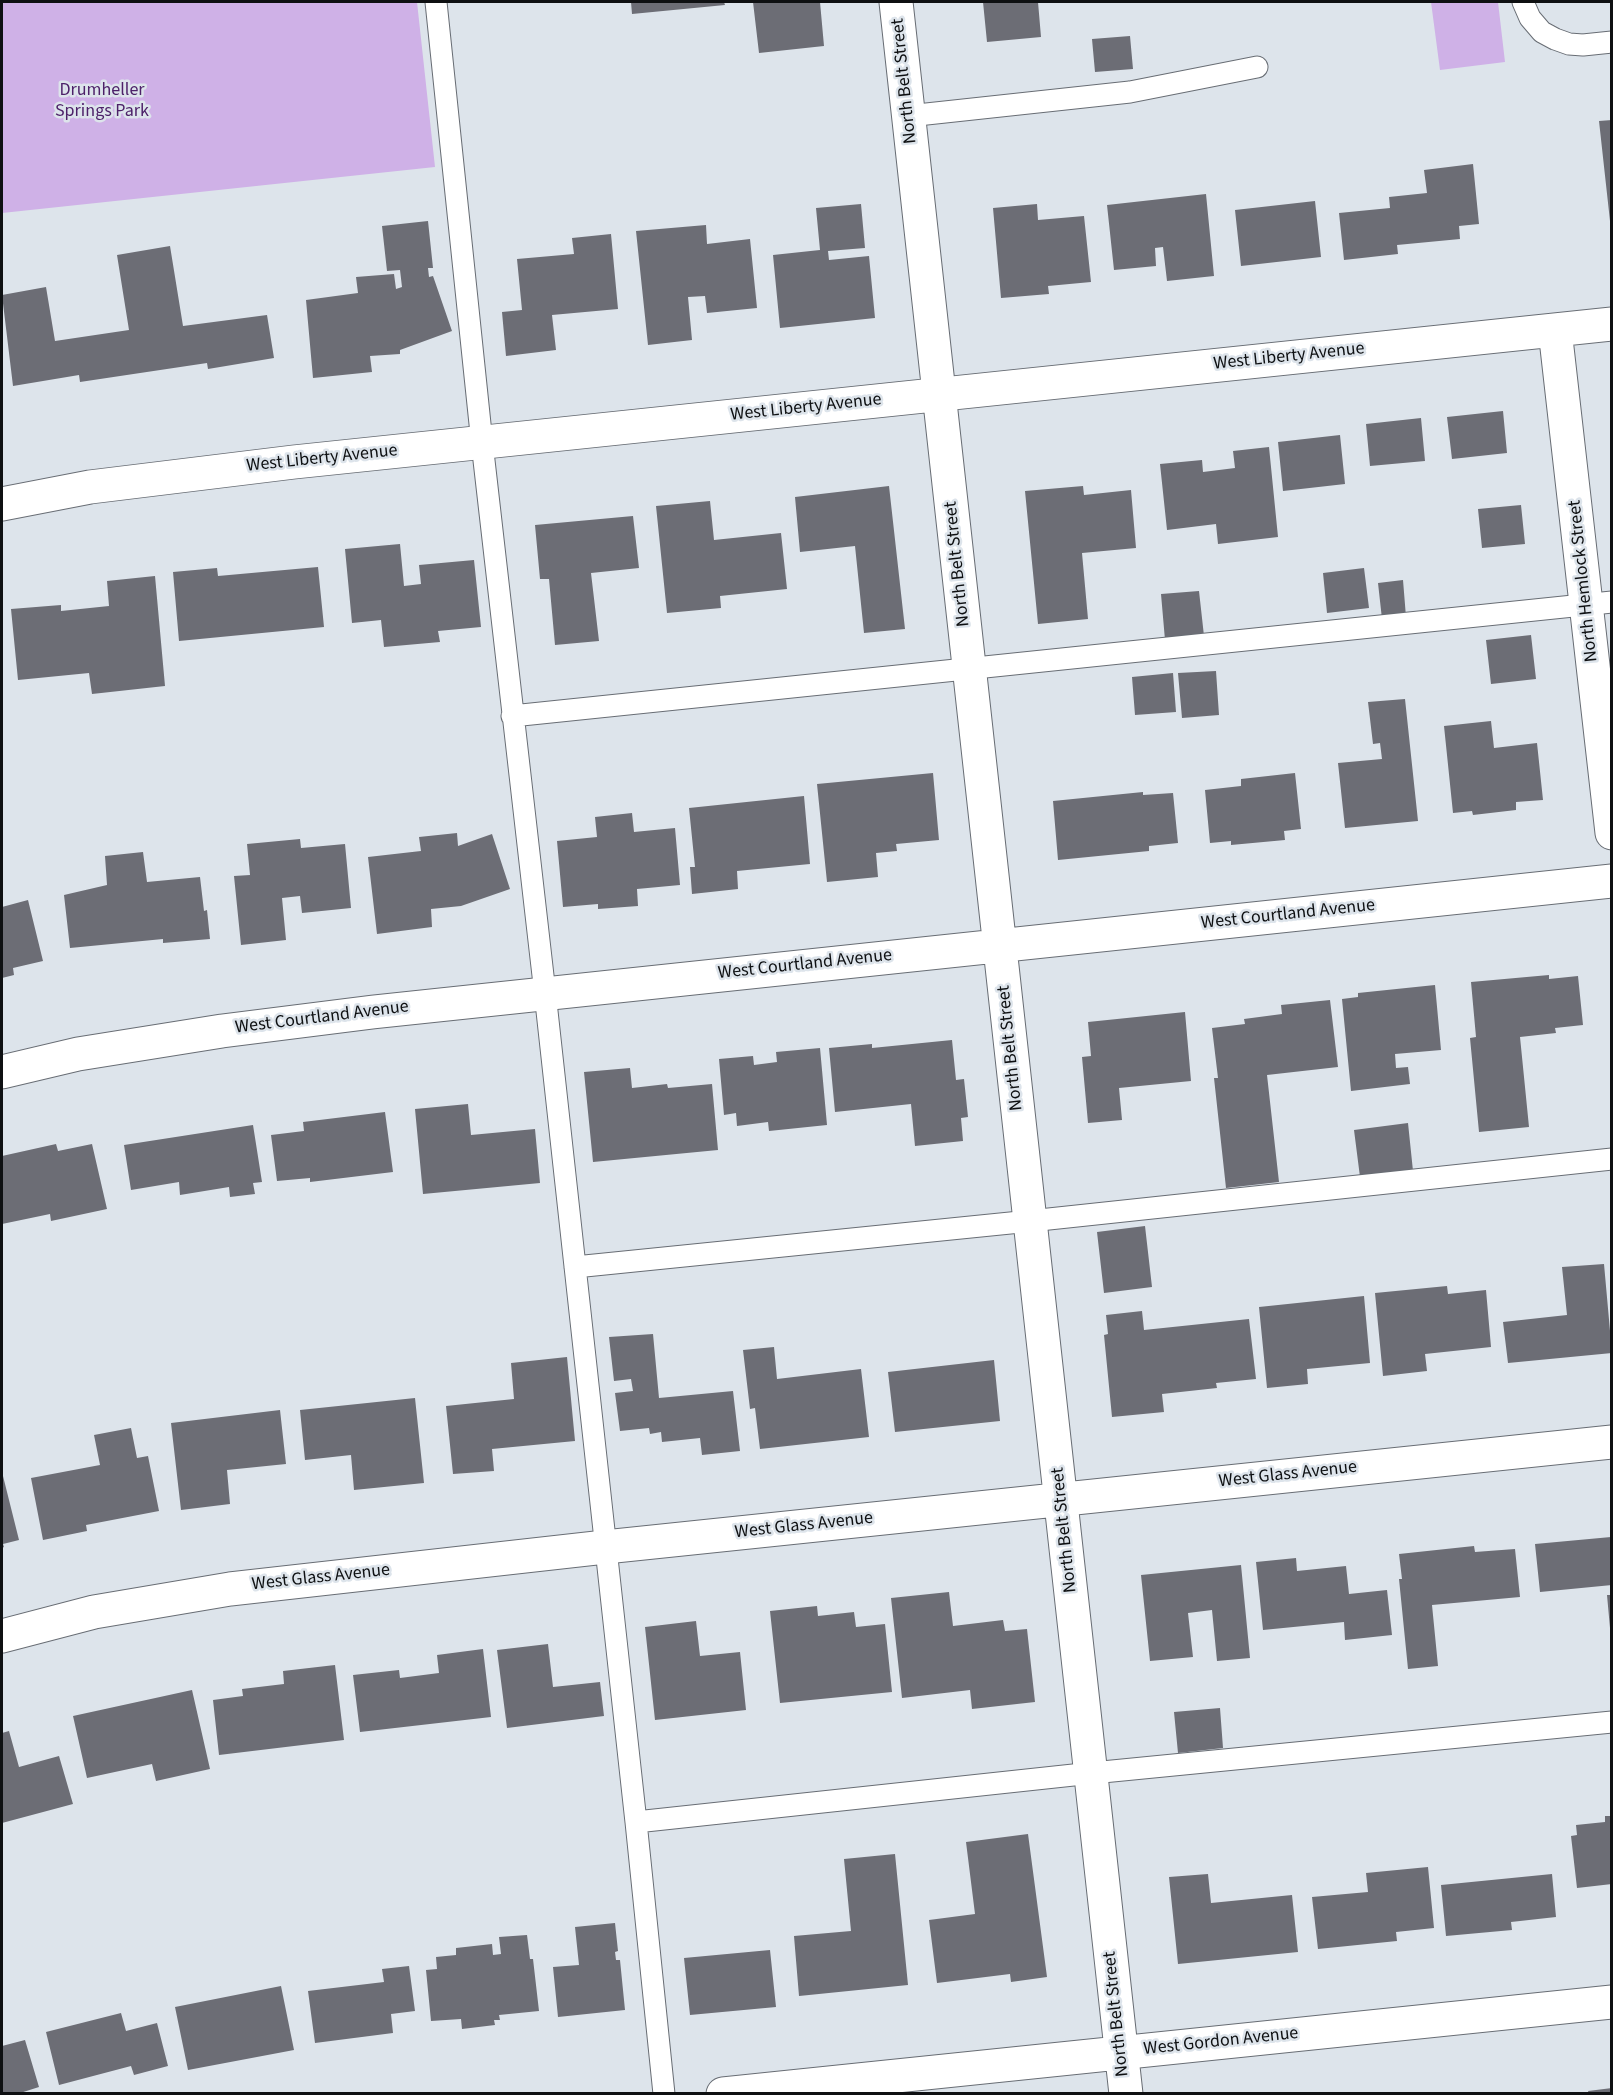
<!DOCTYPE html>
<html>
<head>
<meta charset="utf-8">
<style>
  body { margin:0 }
  #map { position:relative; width:1613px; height:2095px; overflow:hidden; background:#dde4eb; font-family:"Source Sans 3",sans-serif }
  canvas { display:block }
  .frame { position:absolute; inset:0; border:3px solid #0e1012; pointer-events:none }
</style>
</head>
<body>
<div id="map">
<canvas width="1613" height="2095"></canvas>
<div class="frame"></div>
</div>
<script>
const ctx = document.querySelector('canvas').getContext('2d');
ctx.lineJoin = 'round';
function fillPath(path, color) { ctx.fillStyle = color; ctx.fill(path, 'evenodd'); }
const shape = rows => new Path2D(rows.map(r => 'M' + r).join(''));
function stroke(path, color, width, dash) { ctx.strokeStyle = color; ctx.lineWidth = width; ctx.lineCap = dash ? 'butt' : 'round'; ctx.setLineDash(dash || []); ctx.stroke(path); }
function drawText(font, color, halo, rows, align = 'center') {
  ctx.font = font + ' "Source Sans 3",sans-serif'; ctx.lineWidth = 5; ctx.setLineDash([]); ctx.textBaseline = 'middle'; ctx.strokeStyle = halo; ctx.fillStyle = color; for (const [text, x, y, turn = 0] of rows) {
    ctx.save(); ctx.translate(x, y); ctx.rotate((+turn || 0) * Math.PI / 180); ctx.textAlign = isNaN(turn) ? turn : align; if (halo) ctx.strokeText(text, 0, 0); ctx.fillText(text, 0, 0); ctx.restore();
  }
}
fillPath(shape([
  [2,2,417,2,435,167,2,213],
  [1431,2,1498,2,1505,62,1440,70]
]), '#cfb1e7');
fillPath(shape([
  [631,2,724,2,725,5,632,14],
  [753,2,820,2,824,46,759,53],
  [983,2,1038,2,1041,37,987,42],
  [1130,36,1133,69,1095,72,1092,39],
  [1612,120,1612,221,1610,221,1599,121],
  [1473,164,1479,224,1459,226,1460,239,1397,245,1398,254,1344,260,1339,213,1390,208,1389,197,1427,193,1424,170],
  [1206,194,1214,276,1167,281,1163,247,1155,248,1156,266,1114,270,1107,205],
  [1315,201,1321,257,1241,266,1235,210],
  [861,204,865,248,828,251,829,260,869,256,875,318,780,328,773,255,820,250,816,208],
  [1037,204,1038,220,1084,216,1091,282,1048,286,1049,294,1001,298,993,208],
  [428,221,433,268,428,268,429,277,433,276,452,331,400,350,400,354,370,356,372,372,313,378,306,300,358,293,356,277,394,274,396,289,402,287,400,270,387,271,382,226],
  [706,225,707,244,750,239,757,308,707,313,705,296,688,297,692,340,648,345,636,231],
  [611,234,618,309,552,315,556,350,506,356,502,312,522,310,517,259,574,254,572,238],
  [170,246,183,326,267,315,274,358,208,369,207,363,80,382,79,375,13,386,2,295,46,287,55,341,129,330,117,255],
  [1503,411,1507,453,1452,459,1447,417],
  [1421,418,1425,461,1370,466,1366,424],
  [1340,435,1345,484,1283,491,1278,442],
  [1269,447,1278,537,1218,544,1216,524,1167,530,1160,464,1202,460,1203,472,1235,468,1233,451],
  [889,486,905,629,864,633,855,546,800,552,795,497],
  [1083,486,1084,495,1131,490,1136,548,1082,553,1088,619,1038,624,1025,491],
  [710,501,714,540,781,533,787,589,720,596,721,608,667,613,656,506],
  [1521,505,1525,544,1482,548,1478,509],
  [633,516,639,568,591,573,599,641,555,645,549,579,540,579,535,525],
  [400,544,404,586,421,584,419,565,474,560,481,627,438,631,440,642,384,647,381,620,352,623,345,549],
  [318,567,324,627,179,641,173,572,217,568,218,576],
  [1364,568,1369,608,1327,613,1323,573],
  [155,576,165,686,92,694,89,673,18,680,11,609,61,605,61,611,109,606,107,581],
  [1403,580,1406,617,1382,619,1378,583],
  [1199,591,1204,636,1165,640,1161,594],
  [1531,635,1536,679,1491,684,1486,640],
  [1216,671,1219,715,1182,718,1178,673],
  [1173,673,1176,712,1135,715,1132,677],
  [1405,699,1418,821,1345,828,1338,763,1382,759,1380,743,1373,744,1368,702],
  [1491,721,1494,748,1537,743,1543,800,1516,802,1516,810,1473,815,1472,811,1453,813,1444,726],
  [933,773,939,840,896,844,897,851,876,853,878,877,827,882,817,784],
  [1295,773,1301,829,1284,831,1285,840,1231,845,1231,841,1210,843,1205,790,1241,786,1241,779],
  [1143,792,1143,795,1173,793,1178,843,1149,846,1149,851,1058,860,1053,801],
  [804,796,810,864,737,871,738,889,692,894,690,867,695,867,689,808],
  [632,813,634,832,675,828,680,885,637,889,638,906,598,909,598,904,563,907,557,841,597,837,595,817],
  [457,833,458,846,492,834,510,889,461,906,431,909,432,927,377,934,368,857,421,851,419,837],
  [300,839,301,848,345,844,351,908,302,913,300,896,282,898,286,940,241,945,234,876,250,875,247,844],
  [143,852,147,882,200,877,204,911,207,910,210,939,163,943,163,939,70,948,64,895,107,885,105,856],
  [28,900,43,961,13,968,14,975,2,978,2,907],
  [1549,975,1549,979,1578,976,1583,1025,1555,1028,1556,1033,1520,1037,1529,1127,1479,1132,1470,1038,1476,1037,1471,982],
  [1435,985,1441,1050,1395,1054,1396,1068,1408,1067,1410,1084,1351,1091,1342,999,1358,997,1358,993],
  [1330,1000,1338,1067,1267,1075,1279,1182,1226,1188,1214,1078,1218,1078,1212,1028,1245,1024,1244,1019,1282,1014,1281,1005],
  [1185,1012,1191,1081,1119,1088,1122,1120,1088,1123,1082,1057,1091,1056,1088,1022],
  [952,1040,956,1080,964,1079,968,1117,961,1118,963,1141,915,1146,911,1104,835,1112,829,1048,872,1044,872,1048],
  [820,1048,827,1125,769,1131,768,1122,737,1126,736,1113,724,1115,719,1059,753,1056,754,1065,777,1062,776,1052],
  [630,1068,632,1088,667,1084,668,1088,712,1084,718,1150,593,1162,584,1072],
  [468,1104,471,1135,535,1129,540,1183,423,1194,415,1109],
  [385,1112,393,1172,310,1182,310,1178,277,1181,271,1135,304,1131,303,1122],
  [1408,1123,1413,1171,1360,1177,1354,1130],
  [253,1125,262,1182,253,1183,255,1194,230,1197,229,1187,180,1195,179,1182,131,1190,124,1145],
  [56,1144,58,1151,92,1144,107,1209,51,1221,50,1214,2,1224,2,1156],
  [1145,1226,1152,1287,1104,1293,1097,1232],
  [1604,1264,1612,1353,1508,1363,1503,1322,1567,1315,1562,1267],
  [1447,1286,1448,1294,1486,1290,1491,1347,1425,1354,1427,1371,1383,1376,1375,1293],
  [1364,1296,1370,1363,1307,1369,1308,1384,1267,1388,1259,1307],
  [1142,1311,1144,1330,1249,1319,1256,1379,1216,1383,1217,1388,1162,1394,1164,1412,1112,1417,1104,1335,1108,1334,1106,1315],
  [653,1334,659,1398,733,1391,740,1451,702,1455,700,1438,662,1442,661,1432,650,1434,649,1428,620,1431,615,1393,633,1391,631,1379,614,1381,609,1337],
  [774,1347,777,1379,861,1369,869,1437,760,1449,755,1408,750,1409,743,1350],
  [567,1357,575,1441,492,1449,494,1471,453,1474,446,1406,514,1399,511,1363],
  [994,1360,1000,1421,895,1432,888,1372],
  [415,1398,424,1483,354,1490,351,1455,305,1460,300,1410],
  [280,1410,286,1464,227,1470,230,1504,181,1510,171,1423],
  [131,1428,137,1458,148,1456,159,1511,86,1525,87,1531,43,1540,31,1478,100,1465,94,1435],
  [2,1472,19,1540,3,1544,4,1547,2,1548],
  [1611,1537,1612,1585,1540,1592,1535,1544],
  [1474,1546,1475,1552,1515,1549,1520,1597,1432,1605,1438,1666,1408,1669,1399,1579,1402,1579,1399,1554],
  [1296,1558,1297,1571,1346,1566,1349,1594,1387,1590,1392,1635,1345,1640,1344,1622,1263,1630,1256,1562],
  [1241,1565,1250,1658,1217,1661,1212,1610,1188,1613,1193,1657,1150,1661,1141,1575],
  [949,1592,953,1626,1003,1620,1005,1631,1027,1629,1035,1702,972,1709,970,1690,902,1698,891,1598],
  [1607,1595,1612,1595,1612,1628,1610,1628],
  [817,1606,818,1616,854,1612,856,1627,885,1624,892,1692,780,1703,770,1611],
  [696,1621,700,1656,740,1652,746,1710,655,1720,645,1627],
  [548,1644,553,1687,600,1682,604,1716,507,1728,497,1650],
  [483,1649,491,1717,360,1732,353,1675,399,1670,400,1678,439,1673,437,1655],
  [335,1665,344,1740,219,1755,213,1700,243,1696,242,1689,284,1684,283,1671],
  [192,1690,210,1769,156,1781,152,1764,87,1778,73,1716],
  [1220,1708,1223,1748,1178,1753,1174,1712],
  [9,1731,19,1767,59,1756,73,1804,2,1823,2,1733],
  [1605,1816,1612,1816,1612,1884,1577,1888,1571,1836,1577,1835,1576,1825,1605,1822],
  [1028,1834,1047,1977,1011,1982,1010,1974,937,1983,929,1920,975,1914,966,1842],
  [895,1854,908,1985,799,1996,794,1936,851,1931,844,1859],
  [1428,1867,1434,1928,1396,1932,1397,1941,1318,1949,1312,1897,1368,1892,1366,1873],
  [1208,1874,1211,1903,1292,1895,1298,1952,1178,1964,1169,1877],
  [1552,1874,1556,1917,1511,1922,1512,1930,1446,1936,1441,1885],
  [615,1923,618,1951,615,1952,616,1960,620,1960,625,2010,558,2017,553,1967,579,1965,575,1927],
  [527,1935,530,1959,533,1959,539,2011,499,2015,500,2020,494,2020,495,2025,462,2029,461,2019,431,2021,426,1970,437,1969,436,1957,456,1955,456,1948,492,1944,493,1955,501,1954,499,1937],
  [770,1950,776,2007,690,2015,684,1958],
  [409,1966,415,2011,391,2014,393,2033,315,2043,308,1991,384,1982,382,1969],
  [281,1986,294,2050,188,2070,175,2007],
  [121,2013,126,2031,157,2023,168,2066,134,2075,131,2066,59,2085,46,2032],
  [25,2040,39,2087,17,2094,2,2094,2,2046],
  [1612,2088,1612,2094,1589,2094,1588,2091]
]), '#6c6d75');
const lane = shape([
  [436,2,482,443,545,993,636,1822,664,2094],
  [1523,2,1530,18,1542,32,1555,39,1569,44,1583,45,1612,42],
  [908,116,1130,92,1257,67],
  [512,716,1612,602],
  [575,1267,1030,1221,1612,1159],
  [636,1822,1092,1773,1612,1722]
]);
const street = shape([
  [896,2,1126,2094],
  [1555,330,1612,833],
  [2,504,90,487,294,462,1612,324],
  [2,1072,78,1054,222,1031,373,1012,1612,881],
  [2,1636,94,1612,230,1589,605,1547,1612,1442],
  [723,2094,1612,2002]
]);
stroke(lane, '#686d74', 23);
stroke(street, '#686d74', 35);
stroke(lane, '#fff', 21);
stroke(street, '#fff', 33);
drawText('18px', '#0e1012', '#dde4eb', [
  ["North Belt Street",905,81,-96],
  ["West Liberty Avenue",1289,357,-6],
  ["West Liberty Avenue",806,408,-6],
  ["West Liberty Avenue",322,459,-6],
  ["North Belt Street",958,564,-96],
  ["North Hemlock Street",1584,581,-96],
  ["West Courtland Avenue",1288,915,-6],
  ["West Courtland Avenue",805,965,-6],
  ["West Courtland Avenue",322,1018,-7],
  ["North Belt Street",1011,1048,-96],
  ["West Glass Avenue",1288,1475,-6],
  ["West Glass Avenue",804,1526,-6],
  ["North Belt Street",1065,1530,-96],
  ["West Glass Avenue",321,1578,-6],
  ["North Belt Street",1117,2014,-96],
  ["West Gordon Avenue",1221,2042,-6]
]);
drawText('18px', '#4d2169', '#dde4eb', [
  ["Drumheller",102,91],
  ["Springs Park",102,112]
]);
</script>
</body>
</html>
